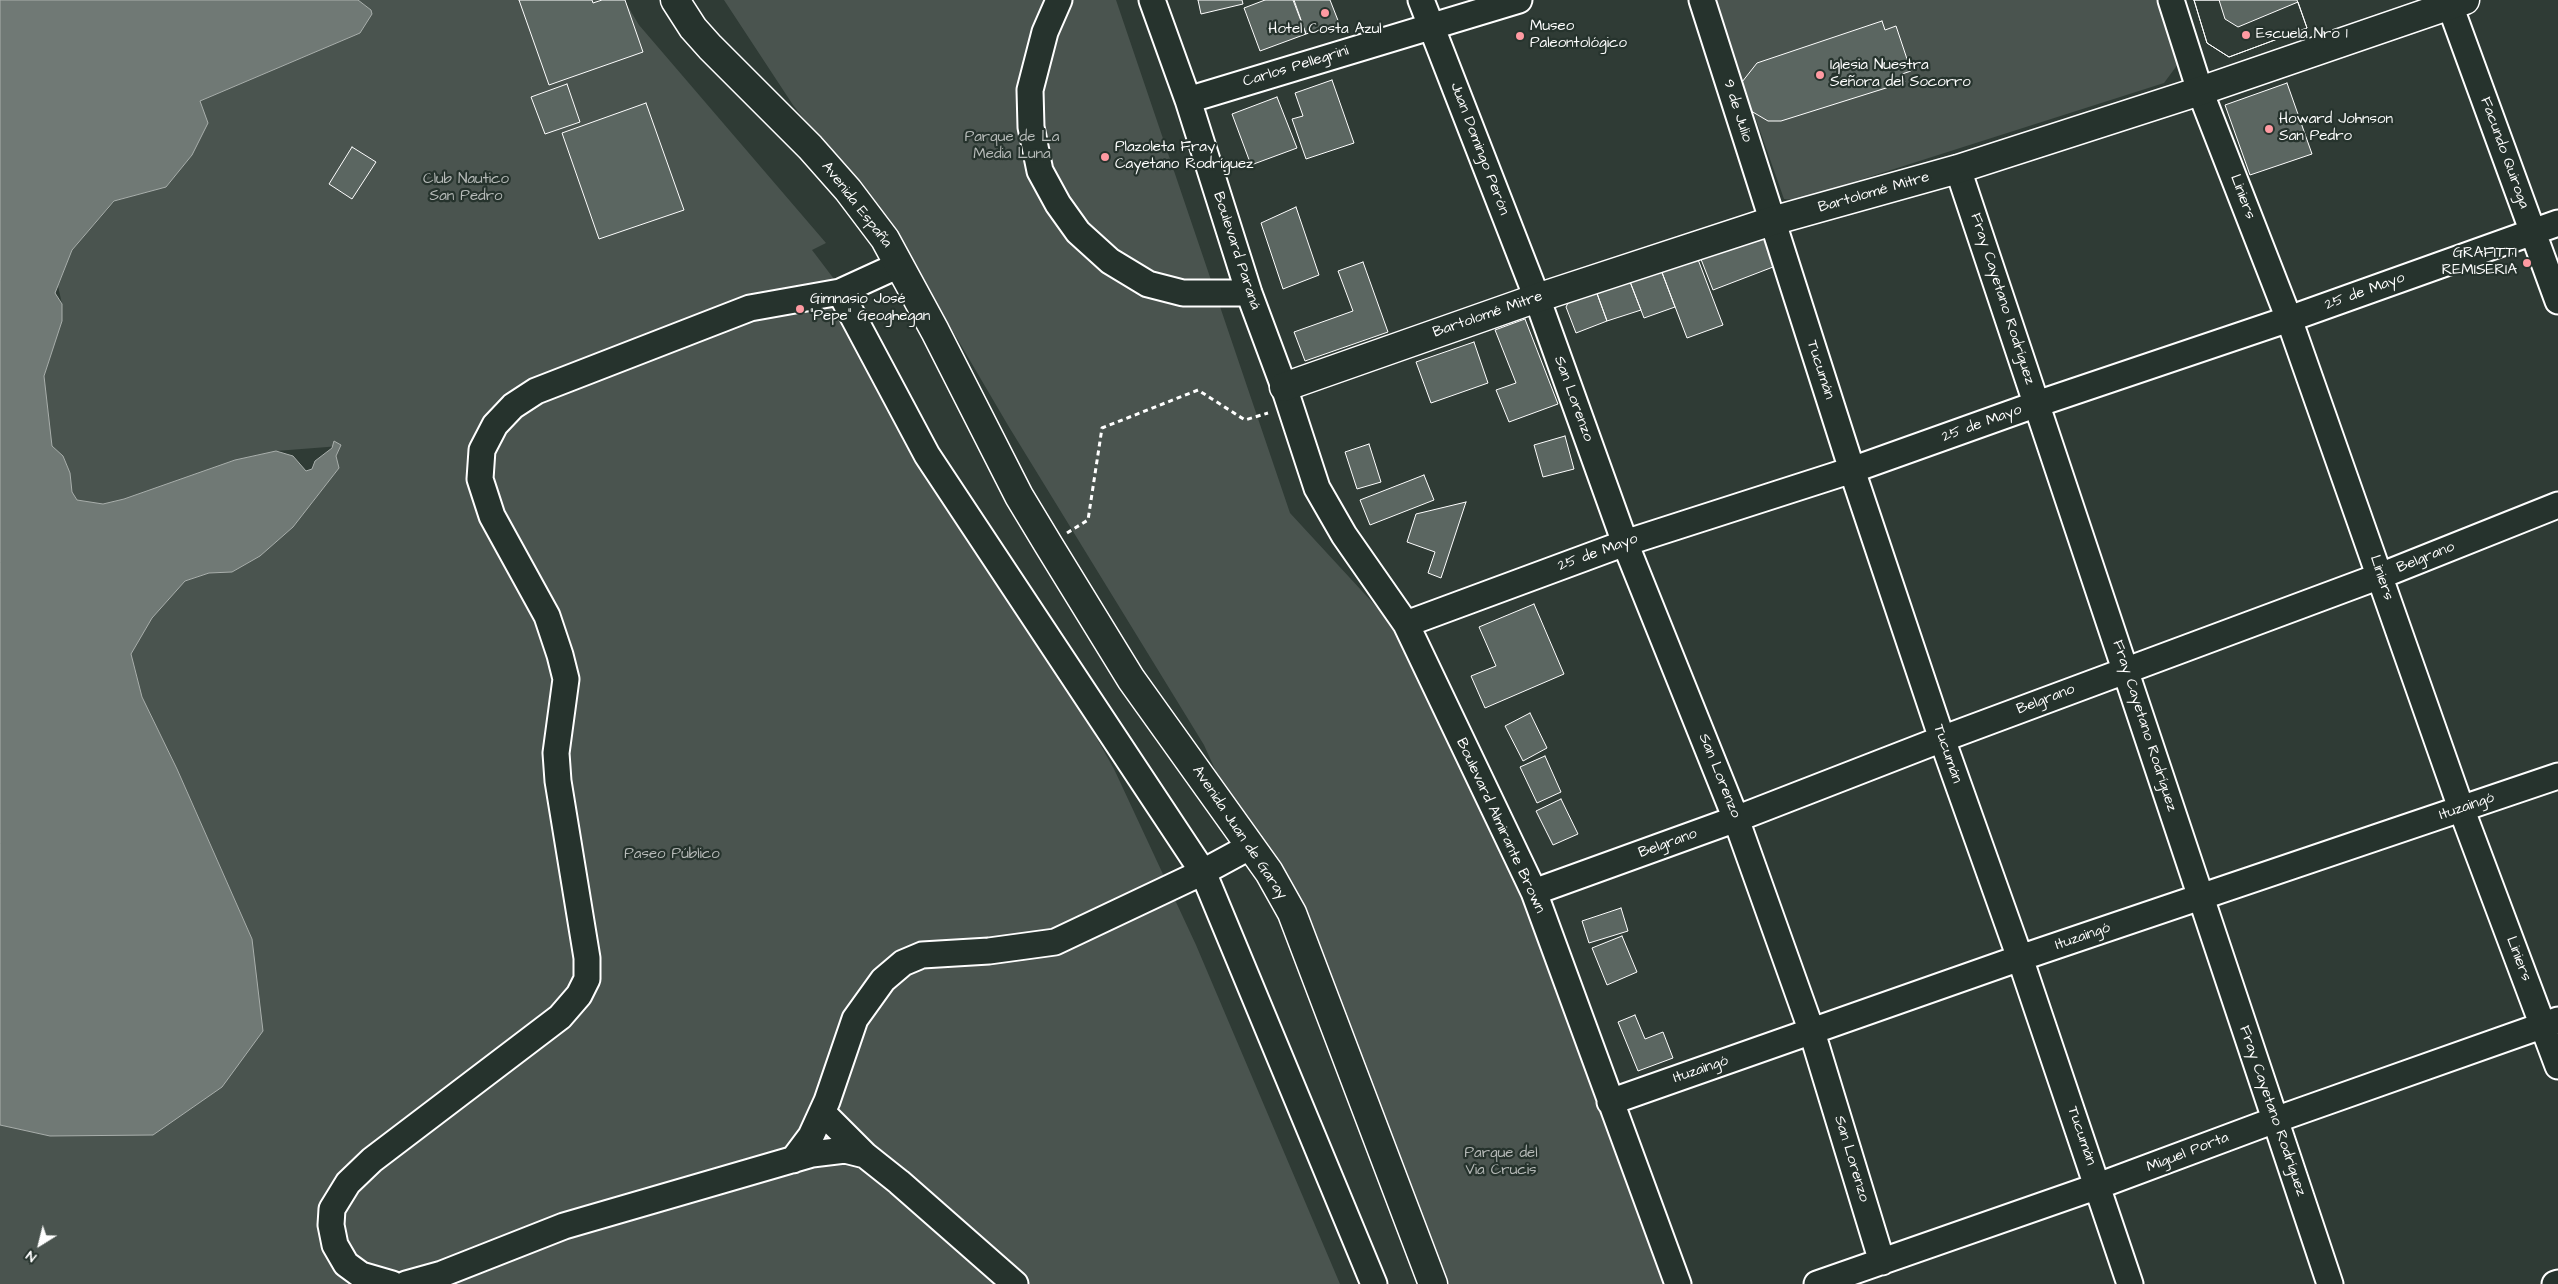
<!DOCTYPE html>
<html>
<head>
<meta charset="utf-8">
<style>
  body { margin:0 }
  #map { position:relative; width:2558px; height:1284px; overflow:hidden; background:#2f3b35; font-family:"Architects Daughter",sans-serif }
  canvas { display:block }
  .north { position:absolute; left:15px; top:1219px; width:50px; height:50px; -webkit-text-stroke:4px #26332d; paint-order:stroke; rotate:216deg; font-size:14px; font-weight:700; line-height:20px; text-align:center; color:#fff }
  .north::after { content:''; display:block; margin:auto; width:18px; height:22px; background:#fff; clip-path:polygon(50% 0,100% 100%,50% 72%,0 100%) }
</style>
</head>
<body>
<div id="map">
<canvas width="2558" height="1284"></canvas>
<div class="north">N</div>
</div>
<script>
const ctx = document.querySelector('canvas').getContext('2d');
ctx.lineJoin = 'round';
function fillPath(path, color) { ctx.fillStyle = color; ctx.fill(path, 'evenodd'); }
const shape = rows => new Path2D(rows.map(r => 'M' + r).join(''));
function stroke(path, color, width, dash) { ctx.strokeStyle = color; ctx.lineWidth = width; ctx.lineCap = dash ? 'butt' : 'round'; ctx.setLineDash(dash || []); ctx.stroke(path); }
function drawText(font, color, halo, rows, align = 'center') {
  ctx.font = font + ' "Architects Daughter",sans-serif'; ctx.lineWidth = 4.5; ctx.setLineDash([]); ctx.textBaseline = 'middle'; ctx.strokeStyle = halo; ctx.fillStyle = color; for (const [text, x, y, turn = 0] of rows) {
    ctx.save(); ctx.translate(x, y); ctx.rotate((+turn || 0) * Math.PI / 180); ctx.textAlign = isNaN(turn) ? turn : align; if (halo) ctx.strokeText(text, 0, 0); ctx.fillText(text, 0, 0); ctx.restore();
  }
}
fillPath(shape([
  [358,0,624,0,639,25,826,243,812,250,853,304,1114,769,1196,945,1340,1284,0,1284,0,1125,50,1136,252,939,177,769,142,697,131,654,152,618,185,581,209,573,232,572,260,556,293,527,339,468,336,456,340,446,276,451,235,460,124,499,103,504,77,500,72,493,70,474,63,456,52,446,44,376,62,321,62,304,58,286,72,250,115,201,166,187,192,155,200,101,360,33,371,10],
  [724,0,1116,0,1290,513,1397,629,1526,895,1672,1284,1424,1284,1311,982,1204,745,1009,427,898,238,793,105],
  [1714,0,2156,0,2178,64,2164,83,1797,200,1784,199]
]), '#4a544f');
const water = shape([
  [0,0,358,0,371,10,372,14,360,33,200,101,208,123,192,155,166,187,114,201,72,250,55,293,62,304,62,321,44,376,52,446,63,456,70,473,72,492,77,500,103,504,124,499,235,460,276,451,293,456,306,471,312,469,315,461,332,448,334,441,341,445,336,456,339,468,293,527,260,556,232,572,209,573,185,581,152,618,131,654,142,697,177,769,252,939,263,1031,222,1087,153,1135,50,1136,0,1125,0,0]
]);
fillPath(water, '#707975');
stroke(water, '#a9afac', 1);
const building = shape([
  [519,0,592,0,593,3,602,0,625,0,643,52,549,85,519,0],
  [1198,0,1242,0,1243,4,1201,14,1198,0],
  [1265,0,1293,0,1306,34,1260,51,1244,8,1265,0],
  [1294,0,1330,0,1339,23,1306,34,1294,0],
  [2194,0,2297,0,2307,28,2229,57,2207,43,2194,0],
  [2194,0,2219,0,2225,19,2238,27,2298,2,2307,28,2229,57,2207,43,2194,0],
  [1882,21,1885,30,1896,26,1911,71,1902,74,1905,82,1781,121,1768,121,1746,108,1740,95,1742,82,1757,63,1882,21],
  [1332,80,1354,143,1306,159,1292,119,1303,116,1295,93,1332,80],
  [2287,83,2312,154,2250,175,2225,105,2287,83],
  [567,84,580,122,545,134,531,97,567,84],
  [1277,97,1297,148,1251,165,1232,114,1277,97],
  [646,103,684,210,599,239,562,133,646,103],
  [352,147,376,162,352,199,329,184,352,147],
  [1296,207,1319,275,1283,289,1261,223,1296,207],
  [1764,236,1773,267,1713,290,1697,249,1764,236],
  [1694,249,1723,325,1687,338,1658,262,1694,249],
  [1363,262,1388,332,1305,361,1294,332,1353,311,1338,271,1363,262],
  [1658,262,1675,307,1644,318,1627,274,1658,262],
  [1627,274,1641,310,1607,321,1595,288,1627,274],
  [1595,288,1607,321,1576,333,1566,307,1571,297,1595,288],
  [1525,319,1558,404,1509,422,1496,390,1516,383,1495,330,1525,319],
  [1474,342,1488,383,1431,403,1416,362,1474,342],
  [1565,436,1574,469,1543,477,1534,445,1565,436],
  [1369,444,1381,482,1357,489,1345,452,1369,444],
  [1424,475,1434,500,1370,525,1360,500,1424,475],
  [1466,502,1441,578,1428,573,1435,552,1407,542,1416,514,1466,502],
  [1534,604,1564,674,1485,708,1471,676,1496,666,1479,627,1534,604],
  [1530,713,1547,748,1523,761,1505,726,1530,713],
  [1545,756,1561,792,1537,803,1520,767,1545,756],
  [1561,799,1578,834,1553,845,1536,811,1561,799],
  [1621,908,1628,931,1589,943,1582,921,1621,908],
  [1622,936,1637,972,1607,985,1592,948,1622,936],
  [1635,1015,1645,1039,1663,1032,1673,1058,1638,1071,1618,1022,1635,1015]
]);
fillPath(building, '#5b6661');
stroke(building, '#fff', 1);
const minor = shape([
  [1059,0,1045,32,1030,90,1031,127,1040,171,1058,204,1078,232,1110,261,1148,284,1183,293,1249,293],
  [1152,0,1188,100,1249,293,1284,387,1317,488,1344,535,1406,624,1534,892,1678,1284],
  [1421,0,1537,298,1625,543,1736,819,1812,1032,1882,1262],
  [1702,0,1852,470,1942,739,2020,958,2130,1284],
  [2171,0,2200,91,2289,319,2461,808,2558,1066],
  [2448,0,2558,301],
  [1188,100,1519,0],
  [1958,169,2330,1284],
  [840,292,927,455,1203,872,1374,1284],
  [1406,624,1625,543,1852,470,2037,404,2289,319,2558,223],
  [1534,892,1736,819,1942,739,2380,576,2558,505],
  [1610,1102,2020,958,2558,776],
  [822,1112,865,1155],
  [793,1160,811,1136,827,1101,855,1019,883,980,903,963,922,955,989,951,1055,942,1203,872,1251,846],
  [392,1284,361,1275,346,1264,335,1245,331,1225,332,1209,348,1183,372,1160,560,1017,579,995,587,979,587,958,558,781,556,753,566,679,560,655,547,616,492,516,480,479,482,450,495,425,513,406,536,391,750,308,840,292,899,265],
  [406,1284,442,1274,564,1226,812,1154,845,1150,865,1155,899,1182,1015,1284],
  [1817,1284,2098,1186,2275,1120,2558,1020],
  [2555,1284,2558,1283]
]);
const major = shape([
  [675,0,693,28,710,47,810,147,848,190,885,239,935,331,1019,496,1048,544,1131,679,1269,872,1292,913,1433,1284],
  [1284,387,1537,298,1772,221,1958,169,2200,91,2465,0]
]);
stroke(minor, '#fff', 29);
stroke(major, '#fff', 31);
stroke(shape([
  [1067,533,1088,520,1102,428,1198,390,1245,420,1268,413]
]), '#fff', 3, [5, 4]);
stroke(minor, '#26332d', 25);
stroke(major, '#26332d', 28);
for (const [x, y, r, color] of [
  [1325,13,5,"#ff9aa2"],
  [2246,35,5,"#ff9aa2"],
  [1520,36,5,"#ff9aa2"],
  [1820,75,5,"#ff9aa2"],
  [2269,129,5,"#ff9aa2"],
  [1105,157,5,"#ff9aa2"],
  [2527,263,5,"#ff9aa2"],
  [800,309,5,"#ff9aa2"]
]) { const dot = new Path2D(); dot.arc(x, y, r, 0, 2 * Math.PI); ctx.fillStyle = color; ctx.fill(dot); stroke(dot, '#26332d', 2); }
drawText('15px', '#fff', '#26332d', [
  ["Museo",1530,27],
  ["Paleontológico",1530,44],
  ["Hotel Costa Azul",1325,30,"center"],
  ["Escuela Nro 1",2256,35],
  ["Iglesia Nuestra",1830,66],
  ["Señora del Socorro",1830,83],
  ["Howard Johnson",2279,120],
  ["San Pedro",2279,137],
  ["Plazoleta Fray",1115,148],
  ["Cayetano Rodríguez",1115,165],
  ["GRAFITTI",2517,254,"right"],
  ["REMISERIA",2517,271,"right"],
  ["Gimnasio José",810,300],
  ["\"Pepe\" Geoghegan",810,317]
], 'left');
drawText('15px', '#fff', '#26332d', [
  ["Carlos Pellegrini",1296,67,-17],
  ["9 de Julio",1737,111,72],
  ["Juan Domingo Perón",1479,149,69],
  ["Facundo Quiroga",2504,153,70],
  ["Bartolomé Mitre",1874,193,-16],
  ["Liniers",2242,197,69],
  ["Avenida España",856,205,52],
  ["Boulevard Paraná",1236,251,72],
  ["25 de Mayo",2365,292,-20],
  ["Fray Cayetano Rodríguez",2002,299,72],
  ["Bartolomé Mitre",1488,315,-19],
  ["Tucumán",1820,370,72],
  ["San Lorenzo",1573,399,70],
  ["25 de Mayo",1982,424,-20],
  ["25 de Mayo",1598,553,-20],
  ["Belgrano",2426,558,-22],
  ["Liniers",2381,578,71],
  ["Belgrano",2046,700,-21],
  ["Fray Cayetano Rodríguez",2144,726,72],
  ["Tucumán",1947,754,71],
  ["San Lorenzo",1719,776,68],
  ["Ituzaingó",2467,807,-19],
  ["Boulevard Almirante Brown",1500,826,65],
  ["Avenida Juan de Garay",1239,833,56],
  ["Belgrano",1668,844,-20],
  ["Ituzaingó",2083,937,-19],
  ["Liniers",2518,959,69],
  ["Ituzaingó",1701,1070,-19],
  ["Fray Cayetano Rodríguez",2272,1111,71],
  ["Tucumán",2081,1136,71],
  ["Miguel Porta",2188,1153,-21],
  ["San Lorenzo",1851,1159,73]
]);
drawText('15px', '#b7bbb9', '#26332d', [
  ["Parque de La",1012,138],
  ["Media Luna",1012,155],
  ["Club Nautico",466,180],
  ["San Pedro",466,197],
  ["Paseo Público",672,855],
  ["Parque del",1501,1154],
  ["Via Crucis",1501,1171]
]);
</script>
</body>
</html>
